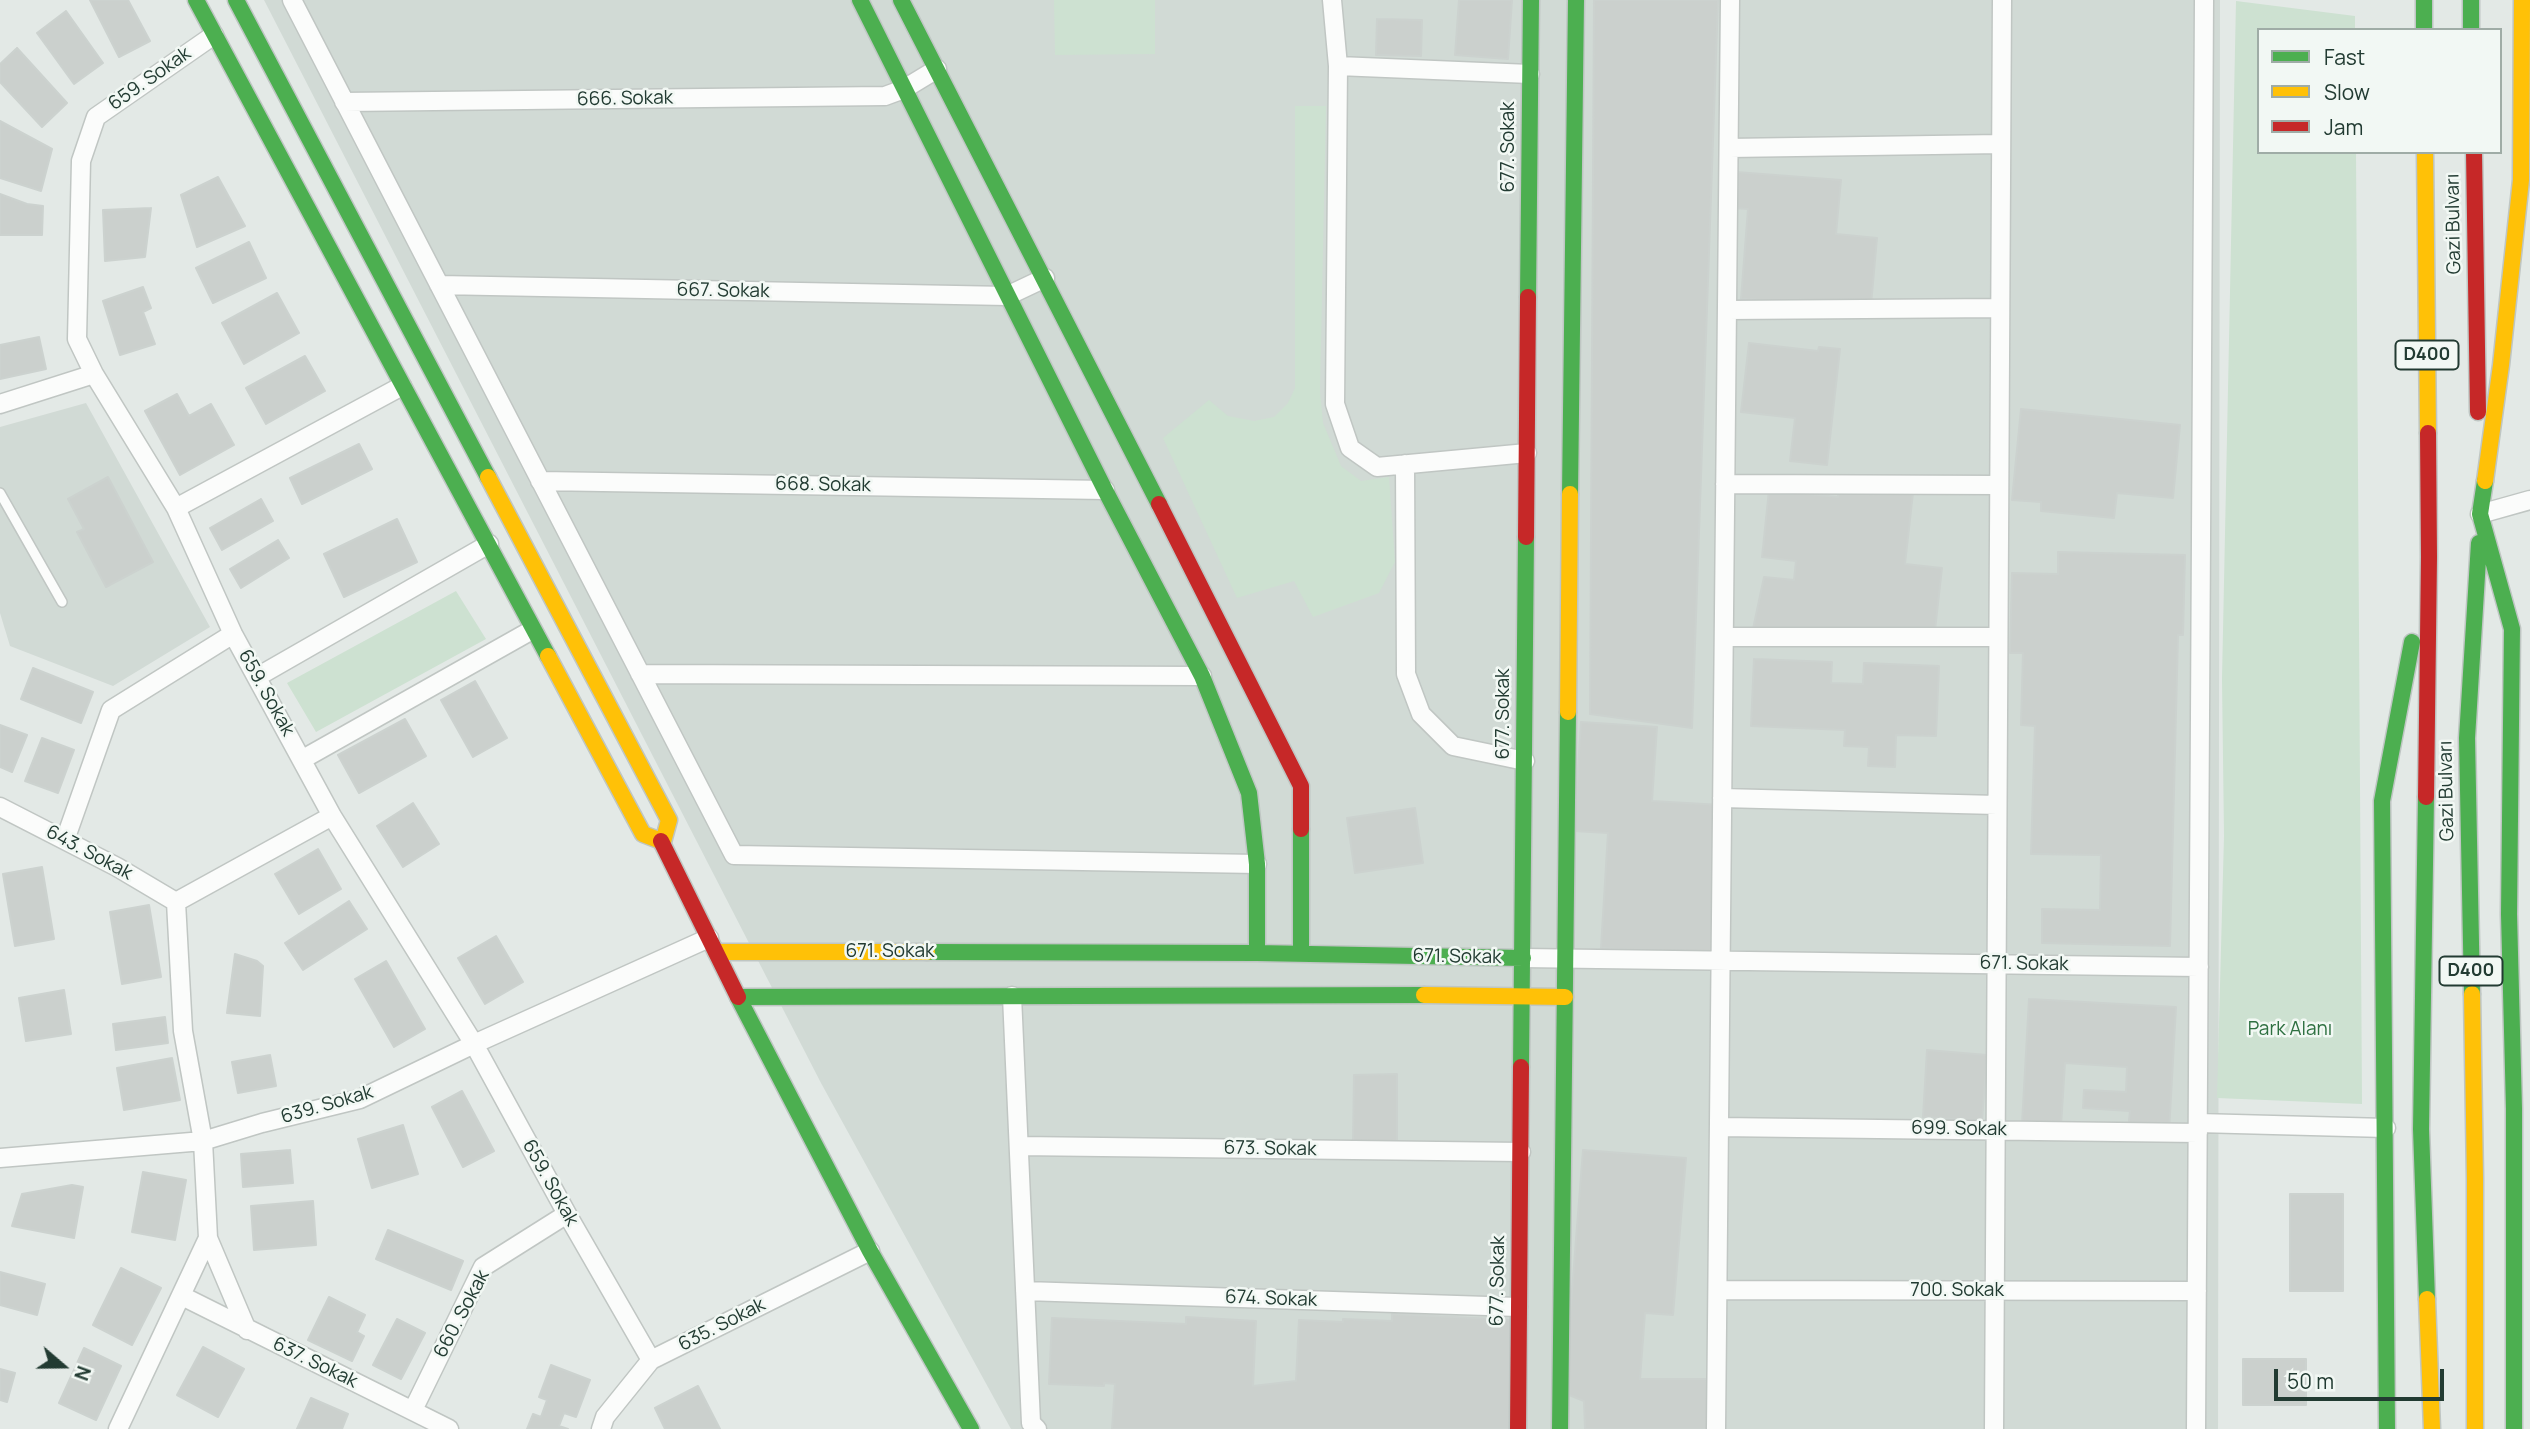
<!DOCTYPE html>
<html>
<head>
<meta charset="utf-8">
<style>
  body { margin:0 }
  #map { position:relative; width:2530px; height:1429px; overflow:hidden; background:#e3e9e6; font-family:Manrope,sans-serif }
  canvas { display:block }
  .legend { position:absolute; left:2257px; top:28px; width:245px; height:126px; box-sizing:border-box; background:#f2f8f4; border:2px solid #9faca6; margin:0; padding:9px 12px; list-style:none; font-size:21px; color:#223b32 }
  .legend li { display:flex; align-items:center; gap:14px; height:35px }
  .legend b { width:35px; border:2px solid #9faca6 }
  .north { position:absolute; left:28px; top:1331px; width:70px; height:70px; -webkit-text-stroke:5px #f2f8f4; paint-order:stroke; rotate:110deg; font-size:19px; font-weight:700; line-height:28px; text-align:center; color:#223b32 }
  .north::after { content:''; display:block; margin:auto; width:24px; height:32px; background:#223b32; clip-path:polygon(50% 0,100% 100%,50% 72%,0 100%) }
  .scale { position:absolute; left:2274px; top:1369px; width:170px; height:32px; box-sizing:border-box; border:4px solid #223b32; border-top:0; padding-left:9px; font-size:21px; line-height:24px; white-space:nowrap; color:#223b32; -webkit-text-stroke:5px #f2f8f4; paint-order:stroke }
</style>
</head>
<body>
<div id="map">
<canvas width="2530" height="1429"></canvas>
<ul class="legend">
<li><b style="height:9px;background:#4caf50"></b>Fast</li>
<li><b style="height:9px;background:#ffc107"></b>Slow</li>
<li><b style="height:9px;background:#c62828"></b>Jam</li>
</ul>
<div class="north">N</div>
<div class="scale">50 m</div>
</div>
<script>
const ctx = document.querySelector('canvas').getContext('2d');
ctx.lineJoin = 'round';
function fillPath(path, color) { ctx.fillStyle = color; ctx.fill(path, 'evenodd'); }
const shape = rows => new Path2D(rows.map(r => 'M' + r).join(''));
function stroke(path, color, width, dash) { ctx.strokeStyle = color; ctx.lineWidth = width; ctx.lineCap = dash ? 'butt' : 'round'; ctx.setLineDash(dash || []); ctx.stroke(path); }
function drawText(font, color, halo, rows, align = 'center') {
  ctx.font = font + ' Manrope,sans-serif'; ctx.lineWidth = 5; ctx.setLineDash([]); ctx.textBaseline = 'middle'; ctx.strokeStyle = halo; ctx.fillStyle = color; for (const [text, x, y, turn = 0] of rows) {
    ctx.save(); ctx.translate(x, y); ctx.rotate((+turn || 0) * Math.PI / 180); ctx.textAlign = isNaN(turn) ? turn : align; if (halo) ctx.strokeText(text, 0, 0); ctx.fillText(text, 0, 0); ctx.restore();
  }
}
fillPath(shape([
  [264,0,2220,0,2218,1429,1011,1429,821,1083],
  [86,403,210,627,113,686,10,646,0,613,0,427]
]), '#d1dad5');
fillPath(shape([
  [1054,0,1155,0,1155,54,1055,55],
  [2236,1,2355,16,2355,30,2259,30,2259,152,2356,152,2362,1104,2217,1098,2224,836,2222,679],
  [1295,106,1326,106,1320,391,1323,423,1341,466,1361,481,1389,477,1395,562,1379,593,1313,617,1294,581,1237,598,1163,438,1209,400,1228,416,1254,421,1274,417,1288,403,1295,388],
  [456,591,486,639,316,732,287,683]
]), '#cde1d1');
const building = shape([
  [90,0,128,0,150,41,119,57,90,0],
  [1459,0,1512,0,1508,59,1455,55,1459,0],
  [1594,0,1718,0,1692,728,1590,714,1594,0],
  [66,11,103,63,74,84,37,33,66,11],
  [1377,19,1422,20,1421,56,1376,55,1377,19],
  [17,48,67,103,42,127,0,82,0,64,17,48],
  [0,121,52,149,41,191,0,178,0,121],
  [1736,172,1841,180,1836,234,1877,238,1871,305,1741,299,1748,209,1733,208,1736,172],
  [218,177,245,226,197,247,181,195,218,177],
  [0,194,27,204,43,206,42,235,0,235,0,194],
  [151,208,145,257,105,261,103,210,151,208],
  [249,242,266,278,213,303,196,268,249,242],
  [143,287,151,308,143,312,155,344,120,355,103,301,143,287],
  [277,293,299,333,244,364,222,323,277,293],
  [39,337,46,369,0,379,0,345,39,337],
  [1749,343,1818,351,1819,347,1840,349,1827,465,1790,461,1795,418,1741,412,1749,343],
  [305,356,325,391,266,424,246,388,305,356],
  [177,394,189,416,211,404,234,445,180,475,145,411,177,394],
  [2021,409,2180,425,2173,498,2117,493,2114,518,2041,511,2041,502,2012,500,2021,409],
  [359,444,372,469,302,504,290,478,359,444],
  [108,477,153,562,106,587,77,532,84,529,68,499,108,477],
  [1839,485,1913,493,1905,564,1942,568,1935,630,1753,629,1764,577,1794,580,1796,561,1762,557,1769,490,1838,497,1839,485],
  [261,499,273,521,222,550,210,528,261,499],
  [397,519,417,562,344,597,324,554,397,519],
  [278,540,289,558,241,588,230,569,278,540],
  [2058,552,2185,555,2183,635,2178,635,2170,946,2042,943,2042,909,2100,910,2101,855,2031,854,2035,726,2021,725,2023,653,2010,653,2012,573,2058,574,2058,552],
  [1754,659,1832,662,1831,683,1863,684,1864,663,1939,666,1936,736,1896,735,1895,767,1868,766,1869,747,1844,746,1845,730,1751,726,1754,659],
  [33,668,93,692,81,723,21,699,33,668],
  [475,681,507,738,473,757,441,700,475,681],
  [405,719,426,756,359,793,338,755,405,719],
  [1581,722,1657,727,1652,801,1721,805,1711,955,1601,948,1608,833,1574,831,1581,722],
  [0,725,27,735,12,772,0,767,0,725],
  [42,738,74,750,58,793,25,781,42,738],
  [413,803,439,844,403,867,377,826,413,803],
  [1415,808,1423,863,1355,873,1347,818,1415,808],
  [318,849,341,889,299,914,275,874,318,849],
  [42,867,54,939,15,946,3,874,42,867],
  [349,901,367,929,303,970,285,943,349,901],
  [149,905,161,977,122,984,110,912,149,905],
  [496,936,523,982,485,1004,458,958,496,936],
  [235,954,257,961,263,966,260,1016,227,1013,235,954],
  [386,961,425,1029,394,1047,355,979,386,961],
  [64,990,71,1034,26,1041,19,998,64,990],
  [2029,999,2176,1007,2169,1132,2128,1130,2130,1111,2083,1108,2084,1090,2126,1092,2127,1067,2065,1063,2061,1126,2022,1124,2029,999],
  [165,1017,168,1043,116,1050,113,1024,165,1017],
  [1927,1050,1987,1055,1982,1121,1923,1117,1927,1050],
  [270,1055,276,1086,238,1093,232,1062,270,1055],
  [172,1058,180,1100,124,1110,117,1068,172,1058],
  [1397,1074,1397,1143,1353,1142,1354,1075,1397,1074],
  [462,1091,494,1151,463,1167,432,1107,462,1091],
  [403,1125,418,1174,372,1188,358,1139,403,1125],
  [290,1150,293,1183,243,1187,241,1154,290,1150],
  [1583,1150,1686,1158,1673,1315,1645,1313,1640,1379,1715,1379,1712,1429,1585,1429,1584,1401,1564,1393,1583,1150],
  [143,1172,186,1180,175,1240,132,1232,143,1172],
  [72,1185,83,1187,74,1238,12,1226,22,1194,72,1185],
  [2290,1194,2343,1194,2343,1291,2290,1291,2290,1194],
  [313,1201,316,1245,254,1250,251,1206,313,1201],
  [388,1230,463,1261,451,1290,376,1259,388,1230],
  [121,1268,161,1288,132,1345,93,1325,121,1268],
  [0,1272,45,1284,37,1315,0,1305,0,1272],
  [329,1297,365,1315,357,1332,364,1336,352,1361,308,1340,329,1297],
  [1392,1314,1515,1320,1509,1429,1112,1429,1115,1384,1104,1383,1104,1386,1049,1384,1052,1318,1186,1324,1186,1317,1256,1321,1253,1386,1296,1381,1299,1320,1343,1322,1343,1319,1392,1321,1392,1314],
  [397,1319,425,1333,401,1379,373,1365,397,1319],
  [203,1347,244,1369,218,1417,177,1395,203,1347],
  [84,1348,121,1366,96,1420,59,1403,84,1348],
  [2243,1359,2306,1359,2306,1405,2243,1405,2243,1359],
  [551,1365,590,1380,576,1417,564,1413,559,1426,568,1429,527,1429,533,1414,541,1417,547,1400,539,1397,551,1365],
  [0,1369,15,1373,7,1402,0,1400,0,1369],
  [698,1386,720,1429,665,1429,655,1408,698,1386],
  [311,1398,348,1414,342,1429,297,1429,311,1398]
]);
fillPath(building, '#cbd0cd');
stroke(building, '#ccd2cf', 2);
const lane = shape([
  [0,493,62,602]
]);
const street = shape([
  [292,0,734,855,1257,864],
  [1332,0,1338,66,1335,404,1350,448,1377,467,1527,453],
  [214,35,96,117,81,161,77,339,94,374,176,508,233,634,332,816,474,1044,567,1214,651,1360],
  [1338,66,1530,74],
  [344,102,885,96,904,89,937,69],
  [1729,148,2001,144],
  [439,285,1007,296,1045,278],
  [1727,310,2000,308],
  [0,404,94,374],
  [1405,464,1406,674,1421,714,1453,746,1525,761],
  [540,481,1105,490],
  [1725,484,1999,485],
  [176,508,402,386],
  [2480,514,2530,500],
  [1724,637,1998,637],
  [640,674,1202,676],
  [257,677,489,544],
  [303,759,532,630],
  [1722,798,1997,805],
  [0,807,117,867,176,902],
  [65,840,111,710,233,634],
  [1523,958,2199,967],
  [1012,996,1031,1423,1037,1429],
  [2198,1123,2386,1128],
  [1719,1127,2198,1133],
  [1019,1146,1521,1152],
  [0,1158,203,1141,262,1123,360,1099,474,1044,709,938],
  [208,1238,247,1330],
  [1718,1290,2197,1291],
  [1025,1291,1518,1307],
  [182,1296,449,1429],
  [413,1410,483,1267,567,1214],
  [118,1429,208,1238,203,1141,183,1031,176,902,332,816],
  [601,1429,605,1417,651,1360,870,1251],
  [1716,1429,1730,0],
  [1994,1429,2002,0],
  [2196,1429,2204,0]
]);
const fast = shape([
  [196,0,548,656],
  [236,0,488,477],
  [860,0,1105,490,1202,676,1249,793,1257,864,1257,953],
  [901,0,1159,504],
  [2424,0,2424,30],
  [2471,0,2471,30],
  [1528,297,1531,0],
  [2485,481,2480,514,2512,629,2509,914,2514,1109,2514,1429],
  [1570,494,1576,0],
  [2426,797,2421,1129,2427,1299],
  [1301,829,1301,954],
  [927,952,1257,953,1523,958],
  [2472,994,2467,738,2479,543],
  [738,997,870,1251,971,1429],
  [738,997,1424,995],
  [1521,1067,1526,537],
  [1560,1429,1568,712],
  [2387,1429,2382,801,2412,642]
]);
const slow = shape([
  [2425,152,2428,433],
  [488,477,669,820,663,842],
  [2485,481,2501,365,2521,180,2522,0],
  [548,656,643,834,661,841],
  [1568,712,1570,494],
  [716,952,927,952],
  [2472,994,2475,1179,2475,1429],
  [1424,995,1565,997],
  [2427,1299,2432,1429]
]);
const jam = shape([
  [2474,152,2478,412],
  [1159,504,1301,786,1301,829],
  [1526,537,1528,297],
  [2426,797,2429,557,2428,433],
  [661,841,738,997],
  [1518,1429,1521,1067]
]);
stroke(lane, '#c0c6c3', 12);
stroke(street, '#c0c6c3', 21);
stroke(fast, '#bfc6c3', 19);
stroke(slow, '#bfc6c3', 19);
stroke(jam, '#bfc6c3', 19);
stroke(lane, '#fbfcfb', 9);
stroke(street, '#fbfcfb', 18);
stroke(fast, '#4caf50', 16);
stroke(slow, '#ffc107', 16);
stroke(jam, '#c62828', 16);
for (const [x, y, w] of [
  [2427,355,63],
  [2471,971,63]
]) { const box = new Path2D(); box.roundRect(x - w / 2, y - 14.5, w, 29, 5); ctx.fillStyle = '#f2f8f4'; ctx.fill(box); stroke(box, '#223b32', 2); }
drawText('bold 18px', '#223b32', null, [
  ["D400",2427,355],
  ["D400",2471,971]
]);
drawText('19px', '#223b32', '#f2f8f4', [
  ["659. Sokak",150,79,-35],
  ["666. Sokak",625,99,-1],
  ["677. Sokak",1509,147,-90],
  ["Gazi Bulvarı",2454,224,-91],
  ["667. Sokak",723,291,1],
  ["668. Sokak",823,485,1],
  ["659. Sokak",266,693,61],
  ["677. Sokak",1504,714,-90],
  ["Gazi Bulvarı",2447,791,-91],
  ["643. Sokak",89,853,28],
  ["671. Sokak",890,952],
  ["671. Sokak",1457,957,1],
  ["671. Sokak",2024,964,1],
  ["639. Sokak",327,1105,-16],
  ["699. Sokak",1959,1129,1],
  ["673. Sokak",1270,1149,1],
  ["659. Sokak",550,1183,61],
  ["677. Sokak",1498,1281,-89],
  ["700. Sokak",1957,1291],
  ["674. Sokak",1271,1299,2],
  ["660. Sokak",462,1314,-62],
  ["635. Sokak",722,1325,-27],
  ["637. Sokak",315,1363,26]
]);
drawText('19px', '#2e7041', '#f2f8f4', [
  ["Park Alanı",2290,1030]
]);
</script>
</body>
</html>
